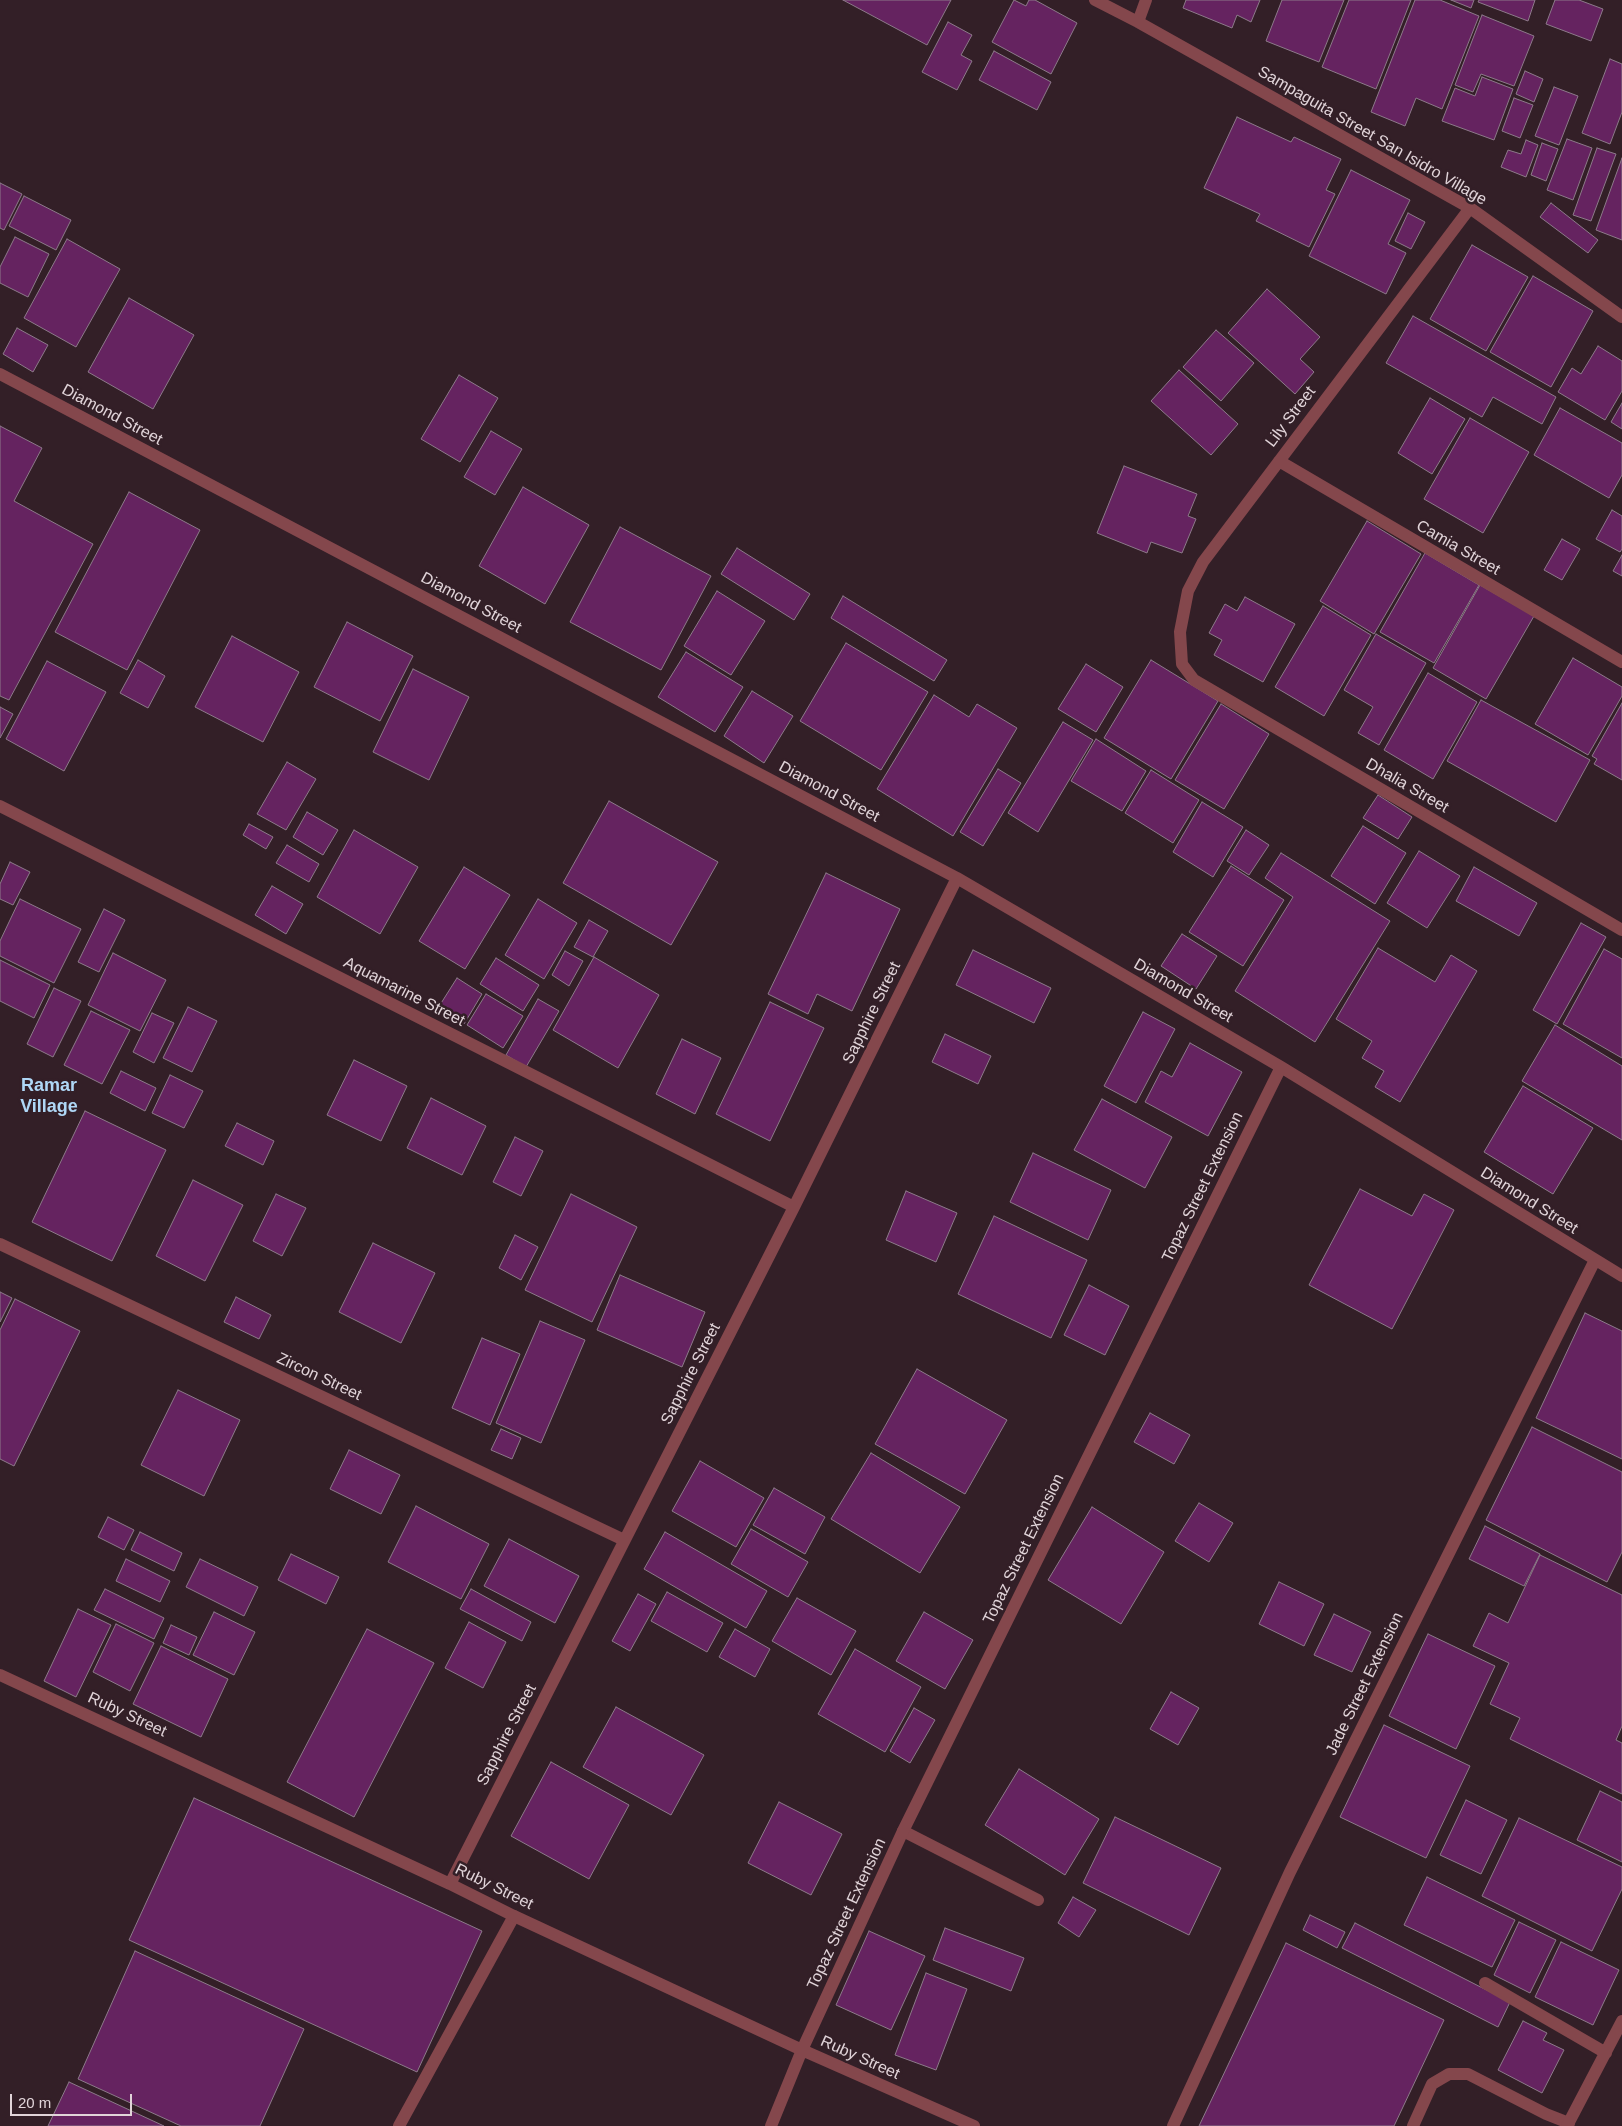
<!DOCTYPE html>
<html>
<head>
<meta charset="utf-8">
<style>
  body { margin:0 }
  #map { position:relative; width:1622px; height:2126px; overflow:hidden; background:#331f27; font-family:Arial,sans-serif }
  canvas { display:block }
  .scale { position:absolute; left:10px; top:2094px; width:122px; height:22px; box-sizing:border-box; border:2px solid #e1d4d9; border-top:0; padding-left:6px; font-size:15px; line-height:18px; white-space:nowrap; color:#e1d4d9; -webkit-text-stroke:4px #331f27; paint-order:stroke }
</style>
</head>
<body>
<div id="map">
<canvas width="1622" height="2126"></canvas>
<div class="scale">20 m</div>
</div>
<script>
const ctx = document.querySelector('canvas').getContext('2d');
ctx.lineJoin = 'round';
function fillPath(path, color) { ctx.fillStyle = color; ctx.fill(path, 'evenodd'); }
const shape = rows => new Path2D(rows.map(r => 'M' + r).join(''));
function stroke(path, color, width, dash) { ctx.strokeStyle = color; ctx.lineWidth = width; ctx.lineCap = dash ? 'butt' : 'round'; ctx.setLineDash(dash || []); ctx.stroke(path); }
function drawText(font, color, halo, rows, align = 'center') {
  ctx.font = font + ' Arial,sans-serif'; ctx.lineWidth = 5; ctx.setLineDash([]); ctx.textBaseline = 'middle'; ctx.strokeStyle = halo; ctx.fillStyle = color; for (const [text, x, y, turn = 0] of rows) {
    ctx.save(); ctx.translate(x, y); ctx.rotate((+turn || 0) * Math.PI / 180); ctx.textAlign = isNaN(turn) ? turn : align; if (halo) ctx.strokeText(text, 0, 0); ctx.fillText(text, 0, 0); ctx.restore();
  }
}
const building = shape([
  [843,0,951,0,927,45,843,0],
  [1014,0,1026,6,1029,0,1035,0,1077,23,1051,74,992,42,1014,0],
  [1186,0,1260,0,1251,22,1237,15,1232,28,1183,8,1186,0],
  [1282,0,1344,0,1319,62,1266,41,1282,0],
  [1349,0,1411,0,1376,89,1322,67,1349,0],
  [1415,0,1440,0,1479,16,1442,109,1416,98,1405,126,1371,112,1415,0],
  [1451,0,1474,0,1471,8,1451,0],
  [1479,0,1535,0,1528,21,1478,2,1479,0],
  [1555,0,1579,0,1603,9,1591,41,1546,24,1555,0],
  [1482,15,1534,36,1514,86,1481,74,1473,92,1455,85,1482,15],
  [948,22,972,35,961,55,972,61,957,90,922,72,948,22],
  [994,51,1051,82,1037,110,979,80,994,51],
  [1610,59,1622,64,1622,112,1610,144,1582,133,1610,59],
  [1525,71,1543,79,1534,102,1516,94,1525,71],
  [1482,77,1513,89,1494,140,1442,121,1455,88,1475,96,1482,77],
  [1554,87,1578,96,1559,145,1535,136,1554,87],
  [1514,98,1533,105,1520,138,1502,131,1514,98],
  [1237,117,1291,142,1294,137,1341,159,1326,190,1335,194,1309,247,1256,221,1260,214,1204,188,1237,117],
  [1567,139,1592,148,1573,200,1547,190,1567,139],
  [1526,140,1538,145,1526,177,1501,167,1508,150,1521,154,1526,140],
  [1542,143,1558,149,1546,181,1531,175,1542,143],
  [1597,148,1616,154,1591,221,1573,215,1597,148],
  [1622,158,1622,240,1596,230,1622,158],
  [1351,170,1410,200,1388,244,1406,253,1386,294,1309,256,1351,170],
  [0,183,22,194,4,230,0,228,0,183],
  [24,196,71,220,56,250,9,226,24,196],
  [1551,203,1598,240,1588,253,1540,217,1551,203],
  [1408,213,1425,222,1411,249,1395,241,1408,213],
  [15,237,49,254,28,297,0,283,0,267,15,237],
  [67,239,120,269,76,347,24,318,67,239],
  [1472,245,1528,277,1486,351,1430,319,1472,245],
  [1533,276,1593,311,1551,387,1490,352,1533,276],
  [1267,289,1320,337,1300,359,1314,372,1295,394,1228,333,1267,289],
  [129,298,194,335,153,409,88,372,129,298],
  [1413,316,1556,397,1542,424,1493,397,1482,417,1386,363,1413,316],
  [17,328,48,345,33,372,3,354,17,328],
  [1216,330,1254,363,1221,401,1183,367,1216,330],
  [1598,346,1622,361,1622,391,1605,420,1558,392,1572,368,1581,374,1598,346],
  [1179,370,1238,424,1211,455,1151,401,1179,370],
  [459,375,498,398,460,462,421,439,459,375],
  [1430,398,1465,419,1432,474,1398,453,1430,398],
  [1622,403,1622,429,1611,422,1622,403],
  [1560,408,1622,443,1622,475,1609,498,1534,455,1560,408],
  [1470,418,1529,452,1483,533,1424,499,1470,418],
  [0,426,42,448,14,501,93,544,9,700,0,696,0,426],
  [491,431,522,449,495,495,464,477,491,431],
  [1124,466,1197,494,1188,516,1196,519,1182,553,1151,542,1147,553,1097,533,1124,466],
  [523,487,589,525,545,604,479,566,523,487],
  [129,492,200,530,127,670,55,632,129,492],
  [1612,510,1622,516,1622,549,1620,552,1596,539,1612,510],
  [1367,521,1421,554,1374,634,1320,601,1367,521],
  [620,527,711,576,661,670,570,622,620,527],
  [1562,539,1580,549,1562,580,1544,570,1562,539],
  [737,548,810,594,794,620,721,574,737,548],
  [1425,553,1479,585,1434,663,1380,632,1425,553],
  [1622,555,1622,576,1613,571,1622,555],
  [1480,585,1534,616,1486,699,1433,668,1480,585],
  [717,591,765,621,731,675,684,646,717,591],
  [843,596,947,660,934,681,831,618,843,596],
  [1245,597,1295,624,1263,682,1214,655,1222,640,1209,633,1225,604,1237,611,1245,597],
  [1323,606,1371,635,1324,716,1275,687,1323,606],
  [347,622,413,656,380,721,314,687,347,622],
  [1376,634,1426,663,1379,745,1358,733,1373,707,1344,690,1376,634],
  [232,636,299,672,263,742,195,707,232,636],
  [846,643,928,692,881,770,800,721,846,643],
  [686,652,743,687,715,732,658,697,686,652],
  [1573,658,1622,687,1622,696,1588,755,1535,724,1573,658],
  [138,660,165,676,148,708,120,693,138,660],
  [1151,660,1218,701,1171,779,1104,738,1151,660],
  [47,661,106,692,64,771,6,739,47,661],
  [1086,664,1123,687,1096,732,1058,709,1086,664],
  [413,669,469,697,429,780,373,752,413,669],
  [1428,673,1477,702,1433,779,1384,750,1428,673],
  [752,691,793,716,764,763,724,736,752,691],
  [934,695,969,717,977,704,1017,728,953,836,877,789,934,695],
  [1481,700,1590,760,1556,822,1447,761,1481,700],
  [1622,703,1622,780,1594,764,1597,759,1592,756,1622,703],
  [1221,704,1269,734,1224,809,1175,780,1221,704],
  [0,707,13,714,0,738,0,707],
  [1063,722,1093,740,1038,832,1008,813,1063,722],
  [1096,739,1146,771,1122,811,1071,781,1096,739],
  [287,762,316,779,286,830,257,814,287,762],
  [998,769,1021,783,983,846,960,832,998,769],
  [1151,770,1199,800,1173,843,1125,813,1151,770],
  [1378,795,1412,817,1398,839,1363,818,1378,795],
  [609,801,718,862,671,945,563,883,609,801],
  [1202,802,1243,827,1213,877,1173,852,1202,802],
  [307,812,338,830,323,855,293,837,307,812],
  [249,824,273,837,266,849,243,835,249,824],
  [1363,826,1406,853,1375,904,1331,876,1363,826],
  [354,830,418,867,380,934,317,897,354,830],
  [1246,830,1269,845,1249,875,1227,861,1246,830],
  [287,845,319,864,309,882,276,863,287,845],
  [1419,851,1460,876,1427,928,1387,903,1419,851],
  [1281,853,1390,921,1315,1042,1235,991,1293,897,1265,878,1281,853],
  [10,862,30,872,13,905,0,899,0,884,10,862],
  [1231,866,1284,900,1243,966,1189,932,1231,866],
  [464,867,510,895,465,969,419,941,464,867],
  [1474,867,1537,903,1519,936,1456,901,1474,867],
  [826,873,900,909,852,1011,817,994,808,1014,768,994,826,873],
  [272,886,303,904,286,934,255,915,272,886],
  [20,899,81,929,54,983,0,956,0,941,20,899],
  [538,899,577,923,544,979,505,955,538,899],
  [104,909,125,920,99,972,78,962,104,909],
  [589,920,608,931,593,957,574,947,589,920],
  [1581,923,1606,937,1557,1024,1533,1010,1581,923],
  [1182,934,1217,956,1196,989,1161,966,1182,934],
  [1378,948,1435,982,1451,955,1477,971,1400,1102,1375,1087,1384,1071,1362,1058,1372,1041,1336,1019,1378,948],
  [1604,949,1622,959,1622,1058,1563,1024,1604,949],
  [973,950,1051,988,1034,1023,956,985,973,950],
  [565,951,583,961,569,986,552,975,565,951],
  [113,953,166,980,140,1031,88,1005,113,953],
  [594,957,659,995,618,1068,553,1030,594,957],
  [496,958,539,985,523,1011,480,984,496,958],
  [0,960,50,985,34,1018,0,1001,0,960],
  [457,978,482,994,464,1024,438,1008,457,978],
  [54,988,81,1001,53,1057,27,1044,54,988],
  [486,994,523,1016,503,1048,467,1025,486,994],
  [538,999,559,1011,526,1067,506,1055,538,999],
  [770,1002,824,1028,770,1141,716,1114,770,1002],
  [188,1007,217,1021,192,1072,163,1058,188,1007],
  [91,1011,130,1030,102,1084,64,1065,91,1011],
  [1143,1012,1175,1029,1136,1103,1104,1086,1143,1012],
  [152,1013,174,1023,154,1063,133,1052,152,1013],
  [1555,1025,1622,1066,1622,1140,1522,1081,1555,1025],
  [945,1034,991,1056,978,1084,932,1062,945,1034],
  [682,1039,721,1058,695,1114,656,1094,682,1039],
  [1190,1043,1242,1072,1208,1136,1145,1102,1161,1071,1172,1077,1190,1043],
  [354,1060,407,1086,381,1141,327,1115,354,1060],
  [121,1071,156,1088,145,1111,110,1093,121,1071],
  [170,1075,203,1091,184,1128,152,1113,170,1075],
  [1523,1086,1593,1128,1553,1194,1484,1152,1523,1086],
  [431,1098,486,1126,462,1175,407,1148,431,1098],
  [1102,1099,1172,1137,1145,1188,1074,1150,1102,1099],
  [85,1111,166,1150,112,1261,32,1222,85,1111],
  [237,1123,274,1141,263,1165,225,1146,237,1123],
  [515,1137,543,1151,521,1196,493,1182,515,1137],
  [1033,1153,1111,1190,1088,1240,1010,1202,1033,1153],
  [193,1180,243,1205,205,1281,156,1256,193,1180],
  [1360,1189,1412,1216,1424,1194,1454,1210,1392,1329,1309,1285,1360,1189],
  [906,1191,957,1213,936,1262,886,1240,906,1191],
  [276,1194,306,1208,282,1256,253,1241,276,1194],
  [571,1194,637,1227,592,1322,525,1290,571,1194],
  [994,1216,1087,1260,1051,1338,958,1294,994,1216],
  [515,1235,538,1247,521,1280,499,1268,515,1235],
  [373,1243,435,1273,401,1343,339,1312,373,1243],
  [620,1275,705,1312,682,1367,597,1330,620,1275],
  [1089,1285,1129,1306,1105,1355,1064,1335,1089,1285],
  [0,1292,12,1298,0,1322,0,1292],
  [236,1297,271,1315,259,1339,224,1322,236,1297],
  [15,1299,80,1331,14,1466,0,1459,0,1330,15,1299],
  [1585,1313,1622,1331,1622,1459,1536,1418,1585,1313],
  [540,1321,585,1340,541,1443,496,1423,540,1321],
  [482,1338,520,1354,490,1425,452,1408,482,1338],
  [917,1369,1007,1420,965,1494,875,1444,917,1369],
  [178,1390,240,1420,204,1496,141,1465,178,1390],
  [1150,1413,1190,1435,1174,1464,1134,1442,1150,1413],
  [1532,1427,1622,1472,1622,1552,1607,1582,1486,1520,1532,1427],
  [501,1429,521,1438,512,1459,491,1450,501,1429],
  [349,1450,400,1475,381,1514,330,1489,349,1450],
  [871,1453,960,1507,920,1573,831,1519,871,1453],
  [700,1461,764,1498,736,1547,672,1511,700,1461],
  [774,1488,825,1517,805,1554,753,1525,774,1488],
  [1199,1503,1233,1523,1209,1562,1175,1541,1199,1503],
  [416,1506,489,1544,461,1599,388,1562,416,1506],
  [1092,1507,1164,1552,1121,1624,1048,1580,1092,1507],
  [108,1517,134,1530,124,1550,98,1537,108,1517],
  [1485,1526,1540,1554,1524,1586,1469,1559,1485,1526],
  [751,1529,808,1562,788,1597,731,1564,751,1529],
  [140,1532,182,1553,174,1571,131,1550,140,1532],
  [665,1532,767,1591,746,1628,644,1569,665,1532],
  [509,1539,579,1576,555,1623,484,1586,509,1539],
  [291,1554,339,1577,326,1604,278,1580,291,1554],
  [1540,1555,1622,1595,1622,1726,1616,1740,1622,1743,1622,1794,1510,1739,1520,1718,1490,1704,1509,1663,1473,1646,1489,1613,1508,1623,1540,1555],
  [126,1559,170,1581,160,1602,116,1581,126,1559],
  [200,1559,258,1587,244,1616,186,1587,200,1559],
  [1279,1582,1324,1604,1304,1646,1259,1624,1279,1582],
  [105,1589,164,1618,154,1639,94,1610,105,1589],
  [471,1589,531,1622,522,1641,460,1609,471,1589],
  [667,1592,723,1623,707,1652,651,1621,667,1592],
  [638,1594,656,1604,630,1651,612,1641,638,1594],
  [797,1598,856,1631,831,1675,772,1641,797,1598],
  [78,1609,111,1625,76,1697,44,1681,78,1609],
  [214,1612,255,1632,234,1675,193,1655,214,1612],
  [924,1612,973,1640,945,1689,896,1661,924,1612],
  [1334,1614,1371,1632,1352,1672,1314,1655,1334,1614],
  [469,1622,506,1642,483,1688,445,1668,469,1622],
  [116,1624,154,1643,130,1691,93,1672,116,1624],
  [171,1625,197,1637,189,1655,163,1643,171,1625],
  [367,1629,434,1663,354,1817,287,1782,367,1629],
  [735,1629,770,1649,755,1677,719,1657,735,1629],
  [1428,1634,1495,1666,1456,1749,1389,1716,1428,1634],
  [161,1646,228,1679,201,1737,133,1704,161,1646],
  [855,1649,921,1687,885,1752,818,1714,855,1649],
  [1171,1692,1199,1708,1178,1745,1150,1729,1171,1692],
  [616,1707,704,1755,671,1815,583,1767,616,1707],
  [914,1708,935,1720,910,1763,890,1751,914,1708],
  [1384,1725,1470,1766,1426,1858,1340,1817,1384,1725],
  [551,1762,629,1805,589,1879,511,1836,551,1762],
  [1019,1769,1099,1819,1065,1875,985,1825,1019,1769],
  [1600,1791,1622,1802,1622,1862,1577,1840,1600,1791],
  [194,1798,482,1931,417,2072,129,1940,194,1798],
  [1466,1800,1507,1820,1481,1874,1440,1855,1466,1800],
  [779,1802,842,1834,811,1895,748,1863,779,1802],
  [1115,1817,1221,1868,1189,1935,1083,1883,1115,1817],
  [1519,1818,1622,1867,1622,1889,1592,1951,1482,1896,1519,1818],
  [1427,1877,1515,1920,1492,1967,1404,1925,1427,1877],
  [1073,1897,1096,1910,1079,1937,1058,1923,1073,1897],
  [1310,1915,1345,1932,1337,1948,1303,1930,1310,1915],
  [1519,1922,1556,1940,1530,1993,1494,1975,1519,1922],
  [1355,1923,1510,2002,1498,2027,1342,1948,1355,1923],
  [945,1928,1024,1958,1011,1991,933,1960,945,1928],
  [869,1931,925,1956,891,2030,836,2005,869,1931],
  [1561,1942,1619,1970,1593,2025,1535,1997,1561,1942],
  [1286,1943,1444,2020,1394,2126,1199,2126,1286,1943],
  [135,1951,304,2029,260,2126,181,2126,78,2079,135,1951],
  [926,1973,967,1989,936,2070,895,2055,926,1973],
  [1523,2021,1547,2033,1543,2040,1564,2050,1542,2093,1498,2070,1523,2021],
  [69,2082,164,2126,48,2126,69,2082]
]);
fillPath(building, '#652360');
stroke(building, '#8d7a8a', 1);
stroke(shape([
  [903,1831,1038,1900],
  [399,2126,514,1916],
  [1413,2126,1432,2084,1449,2074,1468,2074,1546,2114,1569,2123]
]), '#84474c', 12);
stroke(shape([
  [1095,0,1138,22,1470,208,1622,317],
  [1138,22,1146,0],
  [1470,208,1203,562,1188,591,1180,632,1182,664,1194,680,1622,930],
  [0,374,957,878,1281,1067,1622,1276],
  [1279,461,1622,662],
  [0,806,794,1207],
  [0,1244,624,1540],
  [0,1675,450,1884,514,1916,802,2050,974,2126],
  [450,1884,794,1207,957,878],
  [1485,1983,1606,2053],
  [771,2126,802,2050,903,1831,1281,1067],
  [1173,2126,1290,1872,1595,1260],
  [1567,2126,1622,2021]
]), '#84474c', 12);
drawText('16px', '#e1d4d9', '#331f27', [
  ["Sampaguita Street San Isidro Village",1372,136,30],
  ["Diamond Street",112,415,28],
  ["Lily Street",1291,417,-53],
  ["Camia Street",1458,548,30],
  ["Diamond Street",471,603,28],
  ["Dhalia Street",1407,786,30],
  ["Diamond Street",829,792,28],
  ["Diamond Street",1183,991,30],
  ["Aquamarine Street",404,992,27],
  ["Sapphire Street",872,1013,-64],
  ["Topaz Street Extension",1203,1187,-64],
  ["Diamond Street",1529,1201,32],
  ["Sapphire Street",691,1374,-63],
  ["Zircon Street",319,1377,25],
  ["Topaz Street Extension",1024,1549,-64],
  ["Jade Street Extension",1365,1684,-64],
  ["Ruby Street",127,1715,25],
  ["Sapphire Street",507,1735,-63],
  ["Ruby Street",494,1887,26],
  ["Topaz Street Extension",847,1914,-65],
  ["Ruby Street",860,2058,24]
]);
drawText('bold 18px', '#afd7f6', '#331f27', [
  ["Ramar",49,1086],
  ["Village",49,1107]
]);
</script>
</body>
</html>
